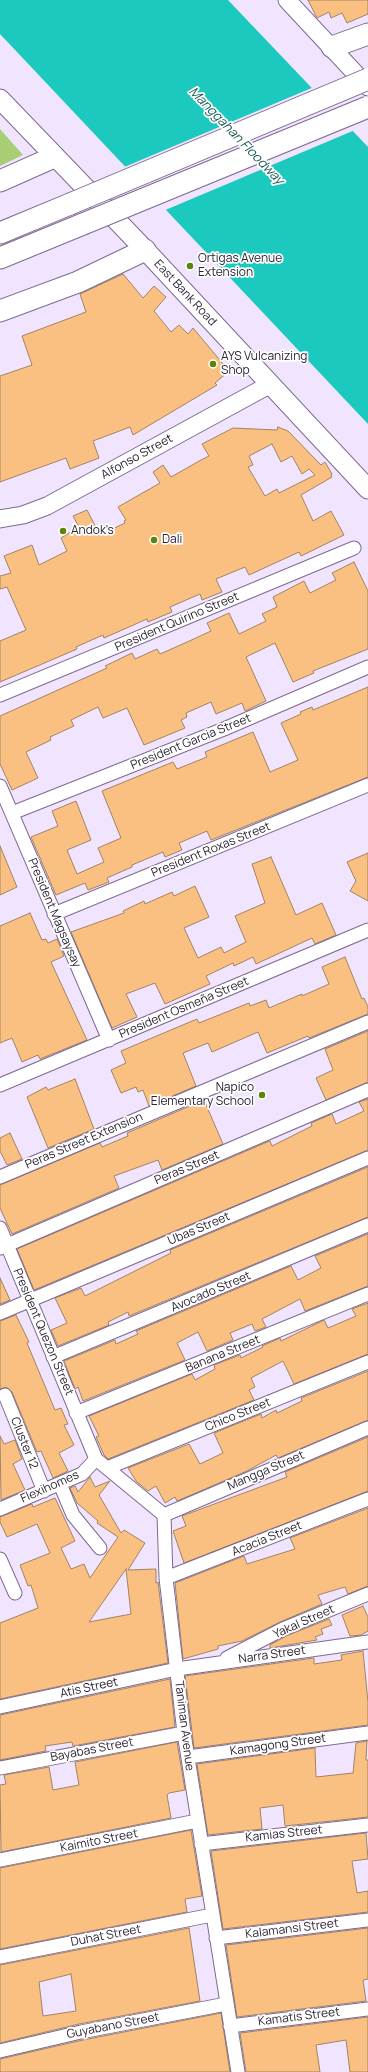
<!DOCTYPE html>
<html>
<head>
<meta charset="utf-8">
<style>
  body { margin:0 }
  canvas { display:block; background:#f1e4fe }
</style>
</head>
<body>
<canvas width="368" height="2072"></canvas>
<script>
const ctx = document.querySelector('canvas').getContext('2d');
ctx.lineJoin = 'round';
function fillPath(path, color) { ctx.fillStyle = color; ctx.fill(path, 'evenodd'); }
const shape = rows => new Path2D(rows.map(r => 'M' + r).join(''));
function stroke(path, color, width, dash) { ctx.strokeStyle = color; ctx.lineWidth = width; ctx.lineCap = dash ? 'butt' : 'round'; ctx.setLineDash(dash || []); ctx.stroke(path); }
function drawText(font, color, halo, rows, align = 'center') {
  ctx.font = font + ' Manrope,sans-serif'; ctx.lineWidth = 3.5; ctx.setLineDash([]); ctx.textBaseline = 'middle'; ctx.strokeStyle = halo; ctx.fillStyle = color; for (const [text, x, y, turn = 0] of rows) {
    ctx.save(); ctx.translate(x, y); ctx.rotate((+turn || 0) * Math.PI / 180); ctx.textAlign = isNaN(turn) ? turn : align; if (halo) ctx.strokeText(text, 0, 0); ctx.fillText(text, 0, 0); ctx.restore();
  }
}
fillPath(shape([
  [0,129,23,155,0,166]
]), '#a7ce75');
fillPath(shape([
  [0,0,228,0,368,147,368,424,0,34]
]), '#1bc9be');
fillPath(shape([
  [314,87,355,130,163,211,122,168]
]), '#f1e4fe');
const building = shape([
  [308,0,368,0,368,14,347,23,342,13,331,18,329,12,317,18,308,0],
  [123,274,143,298,154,286,166,297,154,311,171,332,179,325,188,334,193,328,229,371,215,383,217,385,133,435,130,427,93,441,99,458,70,469,66,458,0,482,0,376,32,365,22,336,86,312,80,294,123,274],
  [278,427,288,431,321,465,325,462,332,474,331,475,332,477,301,495,313,521,331,511,344,535,301,556,299,552,249,575,245,567,216,579,222,592,202,600,200,594,170,607,172,612,148,622,147,619,104,638,103,635,76,647,77,649,0,682,0,641,26,630,7,587,0,589,0,576,11,573,4,556,32,545,39,565,67,551,61,538,79,527,73,516,87,510,100,535,125,523,124,521,126,520,118,507,160,483,153,472,163,465,171,477,201,460,209,456,202,444,233,428,277,430,278,427],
  [272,444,281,462,292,456,302,474,309,469,315,475,279,493,277,489,265,496,248,467,253,465,249,456,272,444],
  [354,562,368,591,368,649,313,671,314,673,293,682,275,643,246,657,266,701,245,711,242,703,216,714,211,702,186,713,187,717,181,720,185,728,144,745,127,708,103,718,98,707,71,720,74,726,50,737,51,740,26,752,38,778,12,790,0,764,0,716,107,668,105,666,132,653,135,659,157,649,160,654,185,643,211,631,207,623,229,613,239,634,266,621,262,614,277,607,273,597,304,581,310,593,336,580,332,573,354,562],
  [368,687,368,777,211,840,207,831,179,843,182,850,165,857,163,852,132,865,132,867,107,878,109,882,88,890,85,883,56,895,31,837,58,826,52,811,76,801,91,840,67,850,77,874,104,862,98,848,121,838,102,791,173,762,177,769,207,757,205,752,253,732,270,772,298,760,281,723,301,714,300,712,312,707,313,710,368,687],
  [0,846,17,887,0,895,0,846],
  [368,853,368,901,350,891,356,881,347,862,368,853],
  [271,857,296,915,322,903,336,935,315,944,312,938,256,964,253,957,234,966,233,963,206,976,210,984,165,1004,155,983,126,994,137,1017,112,1028,71,932,124,913,123,911,144,901,145,904,172,892,174,896,195,886,209,917,184,928,198,958,221,947,224,953,246,942,235,916,265,903,252,864,271,857],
  [30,913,42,940,46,939,48,943,57,939,64,956,51,962,87,1040,40,1059,38,1055,22,1062,12,1038,0,1043,0,926,30,913],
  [345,957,362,999,364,998,368,1007,368,1014,309,1038,308,1036,267,1053,258,1032,212,1052,208,1043,183,1053,196,1086,149,1106,143,1090,138,1092,136,1087,121,1093,111,1070,126,1063,121,1051,197,1019,199,1023,249,1003,250,1006,266,1000,269,1008,302,994,302,996,329,984,322,967,345,957],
  [368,1031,368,1082,326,1100,316,1078,333,1070,325,1049,368,1031],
  [75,1079,94,1129,48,1148,27,1097,46,1087,48,1090,75,1079],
  [368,1099,368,1150,34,1290,17,1249,265,1143,270,1141,272,1146,312,1126,311,1123,332,1114,336,1124,364,1111,359,1102,368,1099],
  [204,1100,223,1144,162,1170,158,1160,114,1176,119,1188,12,1234,0,1208,0,1185,100,1143,102,1147,128,1136,127,1133,204,1100],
  [10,1133,22,1159,7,1165,0,1151,0,1138,10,1133],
  [368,1167,368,1217,129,1316,128,1312,108,1322,109,1325,58,1346,51,1330,67,1323,55,1298,81,1288,85,1296,171,1253,170,1250,368,1167],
  [368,1234,368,1286,305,1311,300,1299,262,1319,266,1327,255,1331,252,1324,230,1333,233,1340,207,1351,198,1332,177,1343,185,1360,83,1401,78,1387,75,1389,64,1361,115,1340,116,1344,138,1334,136,1331,291,1266,298,1280,321,1268,315,1256,368,1234],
  [0,1278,10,1300,0,1304,0,1278],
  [368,1303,368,1354,294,1384,283,1361,251,1378,255,1387,249,1390,254,1400,108,1459,104,1455,96,1437,99,1436,89,1416,192,1374,195,1380,215,1369,214,1365,240,1355,241,1358,263,1347,262,1346,280,1338,281,1341,324,1320,328,1328,356,1316,352,1309,368,1303],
  [16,1315,29,1342,27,1343,55,1410,61,1408,68,1424,64,1425,74,1445,59,1453,68,1471,53,1478,41,1451,37,1452,12,1392,6,1387,0,1389,0,1321,16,1315],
  [368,1371,368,1420,278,1458,276,1455,247,1471,177,1501,175,1497,165,1503,156,1486,148,1491,136,1481,128,1468,189,1444,200,1464,223,1453,214,1433,261,1414,262,1418,276,1410,277,1413,302,1401,301,1398,368,1371],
  [0,1436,4,1444,15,1440,22,1459,13,1464,25,1490,1,1500,0,1436],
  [368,1437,368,1491,184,1563,173,1531,186,1526,182,1516,287,1477,285,1472,368,1437],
  [90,1477,95,1487,110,1481,99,1495,121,1533,124,1530,145,1543,128,1570,156,1569,156,1583,158,1582,168,1663,0,1699,0,1623,38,1608,31,1585,28,1586,20,1565,50,1553,37,1524,7,1537,0,1522,0,1517,32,1504,33,1507,55,1498,75,1541,61,1548,71,1569,84,1564,90,1578,118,1537,97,1523,98,1521,77,1503,70,1488,75,1486,78,1492,90,1477],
  [126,1569,131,1614,89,1622,126,1569],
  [368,1508,368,1586,348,1594,345,1587,318,1595,322,1604,280,1622,242,1641,218,1646,218,1649,183,1659,175,1583,244,1556,247,1564,295,1549,290,1538,368,1508],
  [363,1606,368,1617,368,1631,361,1635,350,1636,342,1615,363,1606],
  [329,1619,332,1625,321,1629,323,1634,315,1637,317,1640,270,1648,270,1645,286,1636,329,1619],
  [363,1651,368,1702,368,1725,194,1748,185,1676,314,1658,314,1664,342,1660,341,1655,363,1651],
  [170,1679,175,1727,73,1746,72,1742,45,1746,46,1751,0,1760,0,1715,170,1679],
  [367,1741,366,1760,368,1760,368,1817,285,1826,283,1805,260,1808,262,1829,208,1835,197,1764,315,1748,316,1777,353,1773,356,1743,367,1741],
  [177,1742,185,1790,169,1793,167,1795,171,1818,1,1852,0,1785,6,1784,4,1775,49,1767,53,1790,79,1785,75,1762,177,1742],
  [191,1830,202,1896,185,1899,187,1912,0,1949,0,1868,191,1830],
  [366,1833,368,1859,352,1861,357,1893,368,1891,368,1912,223,1929,211,1851,366,1833],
  [189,1928,200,2001,79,2024,0,2043,0,1965,189,1928],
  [71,1974,76,2011,43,2016,39,1982,71,1974],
  [368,1928,368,1979,363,1980,366,2001,237,2017,226,1945,368,1928],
  [221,2013,230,2072,0,2072,0,2059,83,2040,221,2013],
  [368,2017,368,2072,350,2072,346,2040,316,2045,320,2072,246,2072,240,2033,368,2017]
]);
fillPath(building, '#f9c082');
stroke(building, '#a38361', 1);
const minor = shape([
  [0,695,354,548],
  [0,786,109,1040],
  [12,813,224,729,368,667],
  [54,914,368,785],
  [0,1085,368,930],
  [0,1177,368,1022],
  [0,1228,96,1459,164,1515,166,1578,184,1733,238,2072],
  [0,1248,368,1090],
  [0,1313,368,1158],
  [53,1357,368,1225],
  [5,1395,44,1491],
  [76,1413,368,1294],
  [107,1468,368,1362],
  [60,1484,73,1515,100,1548],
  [0,1509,82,1474,96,1459],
  [164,1515,368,1428],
  [0,1559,15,1593],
  [166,1578,368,1499],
  [227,1658,283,1629,368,1594],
  [0,1707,177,1669,368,1642],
  [188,1757,368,1733],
  [0,1768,184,1733],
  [201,1844,368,1825],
  [0,1860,197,1821],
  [216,1938,368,1920],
  [0,1957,212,1915],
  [230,2026,368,2009],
  [0,2051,81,2032,226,2004]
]);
const tertiary = shape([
  [287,0,368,87],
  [0,519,23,515,47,506,269,385]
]);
const secondary = shape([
  [0,99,149,254,368,489]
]);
const primary = shape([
  [332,47,368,34],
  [0,181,54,157],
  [0,233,70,204],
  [0,258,83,224],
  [0,311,78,282,145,250]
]);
stroke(minor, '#7e6a90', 15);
stroke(tertiary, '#7e6a90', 19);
stroke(secondary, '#7e6a90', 21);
stroke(primary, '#7e6a90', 23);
stroke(minor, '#fff', 13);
stroke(tertiary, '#fff', 17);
stroke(secondary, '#fff', 19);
stroke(primary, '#fff', 21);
const primaryBridge = shape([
  [70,204,368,79],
  [83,224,368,107]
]);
stroke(primaryBridge, '#7e6a90', 23, []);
stroke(primaryBridge, '#fff', 21);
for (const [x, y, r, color] of [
  [190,266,4,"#5c8409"],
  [213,364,4,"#5c8409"],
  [63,531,4,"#5c8409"],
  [154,540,4,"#5c8409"],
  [262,1095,4,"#5c8409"]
]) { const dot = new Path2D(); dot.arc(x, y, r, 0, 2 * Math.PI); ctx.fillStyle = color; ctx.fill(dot); stroke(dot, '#fff', 1.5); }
drawText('12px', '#2c2333', '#fff', [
  ["Ortigas Avenue",198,259],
  ["Extension",198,273],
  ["AYS Vulcanizing",221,357],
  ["Shop",221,371],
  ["Andok's",71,531],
  ["Dali",162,540],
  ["Napico",254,1088,"right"],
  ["Elementary School",254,1102,"right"]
], 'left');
drawText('12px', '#2c2333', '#fff', [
  ["East Bank Road",185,293,47],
  ["Alfonso Street",137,457,-29],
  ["President Quirino Street",177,622,-23],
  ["President Garcia Street",191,742,-22],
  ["President Roxas Street",211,850,-22],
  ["President Magsaysay",54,913,67],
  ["President Osmeña Street",184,1008,-23],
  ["Peras Street Extension",84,1141,-23],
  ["Peras Street",187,1168,-23],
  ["Ubas Street",199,1229,-23],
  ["Avocado Street",211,1292,-23],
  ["President Quezon Street",43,1332,67],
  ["Banana Street",223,1354,-22],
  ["Chico Street",238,1415,-22],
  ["Cluster 12",24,1443,68],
  ["Mangga Street",266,1471,-23],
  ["Flexihomes",50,1487,-24],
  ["Acacia Street",267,1539,-22],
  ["Yakal Street",304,1622,-24],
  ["Narra Street",272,1655,-8],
  ["Atis Street",89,1688,-12],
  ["Taniman Avenue",184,1726,83],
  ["Kamagong Street",278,1745,-8],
  ["Bayabas Street",92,1750,-11],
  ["Kamias Street",284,1834,-6],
  ["Kaimito Street",99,1841,-11],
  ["Kalamansi Street",292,1929,-7],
  ["Duhat Street",106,1936,-11],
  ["Kamatis Street",299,2017,-7],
  ["Guyabano Street",113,2026,-11]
]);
drawText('italic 13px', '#1c5b56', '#fff', [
  ["Manggahan Floodway",236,136,46]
]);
</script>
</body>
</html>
